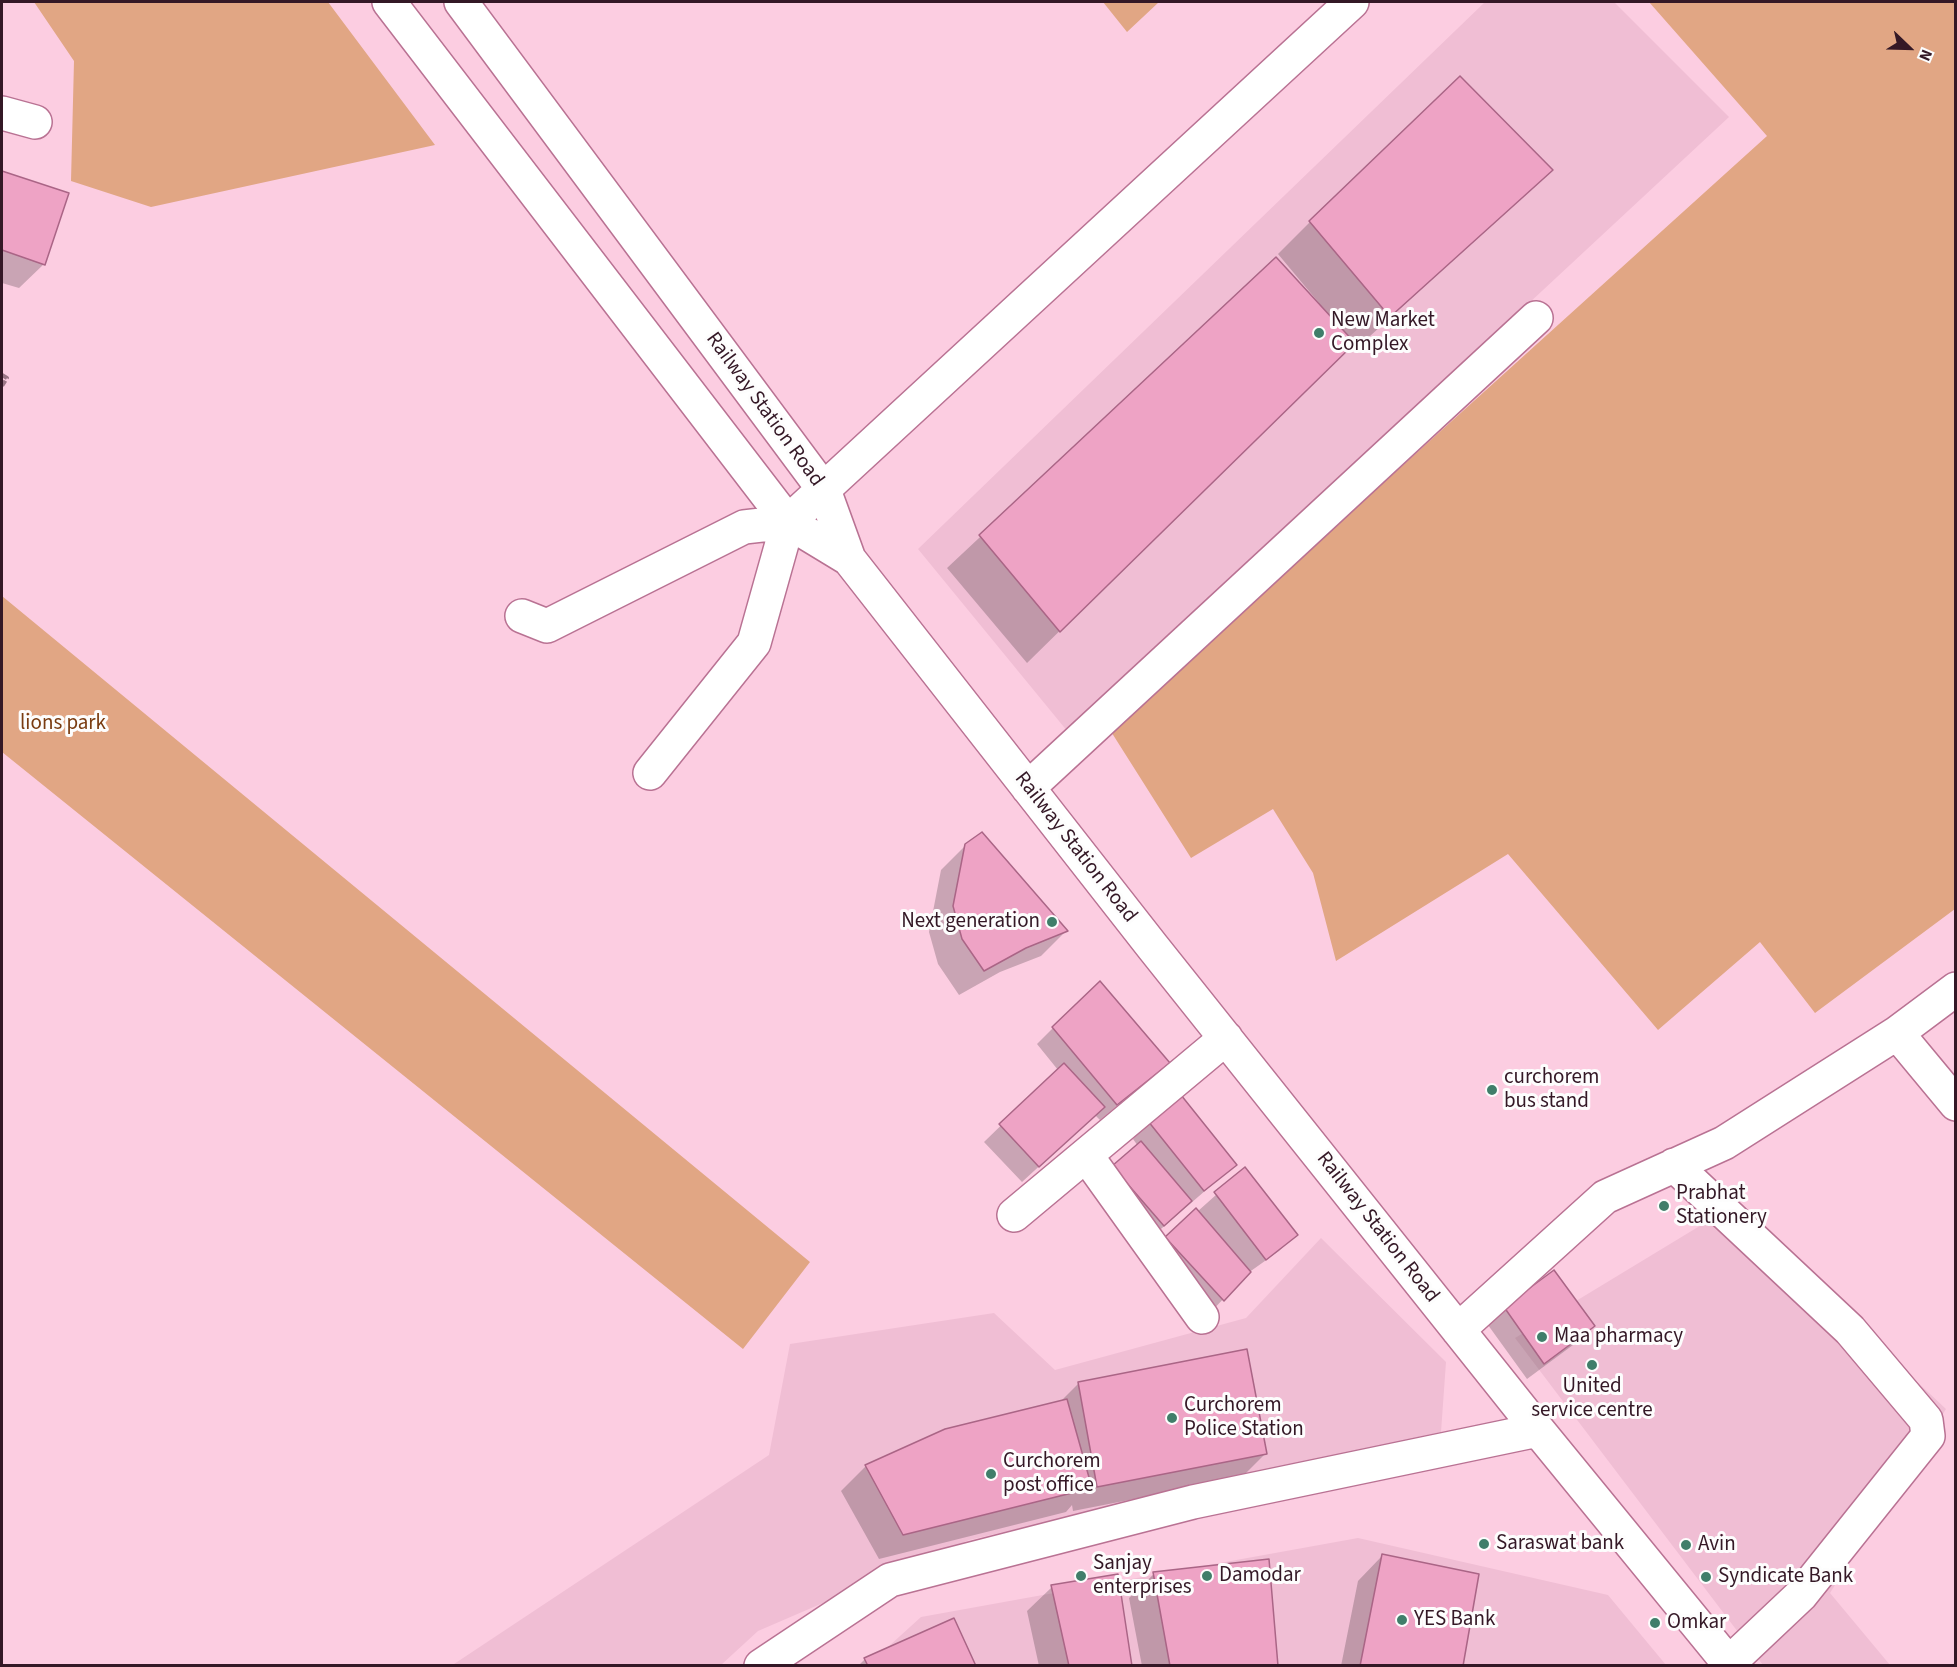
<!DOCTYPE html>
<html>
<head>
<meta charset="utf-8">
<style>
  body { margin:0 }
  #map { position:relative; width:1957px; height:1667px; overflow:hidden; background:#fccde1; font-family:"Source Sans 3",sans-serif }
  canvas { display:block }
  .frame { position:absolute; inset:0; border:3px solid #341826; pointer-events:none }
  .north { position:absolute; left:1879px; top:18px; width:60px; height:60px; -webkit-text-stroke:4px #fdfdfd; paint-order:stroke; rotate:113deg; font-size:16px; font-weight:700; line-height:24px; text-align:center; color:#341826 }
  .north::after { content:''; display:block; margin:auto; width:21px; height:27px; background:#341826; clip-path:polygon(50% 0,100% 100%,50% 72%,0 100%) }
</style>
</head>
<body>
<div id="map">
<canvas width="1957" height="1667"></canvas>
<div class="frame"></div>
<div class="north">N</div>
</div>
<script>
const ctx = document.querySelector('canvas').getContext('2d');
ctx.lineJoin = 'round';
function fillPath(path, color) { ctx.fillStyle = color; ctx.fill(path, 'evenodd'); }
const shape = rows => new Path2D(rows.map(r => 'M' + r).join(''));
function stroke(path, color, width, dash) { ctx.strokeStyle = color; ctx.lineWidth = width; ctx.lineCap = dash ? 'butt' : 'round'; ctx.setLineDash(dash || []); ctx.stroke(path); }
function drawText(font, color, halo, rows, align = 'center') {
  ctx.font = font + ' "Source Sans 3",sans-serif'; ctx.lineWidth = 6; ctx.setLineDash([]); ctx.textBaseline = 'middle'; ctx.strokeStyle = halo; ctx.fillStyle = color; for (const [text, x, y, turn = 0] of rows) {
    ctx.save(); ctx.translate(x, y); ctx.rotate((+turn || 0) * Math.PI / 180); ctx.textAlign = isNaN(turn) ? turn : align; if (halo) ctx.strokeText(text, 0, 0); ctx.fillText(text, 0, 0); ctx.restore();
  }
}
fillPath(shape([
  [1485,2,1614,2,1729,117,1068,732,918,549],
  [1731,1207,1946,1409,1830,1593,1890,1665,1763,1665,1515,1338],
  [1321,1238,1446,1362,1441,1432,969,1540,758,1631,721,1665,451,1666,769,1455,790,1344,994,1313,1055,1370,1246,1318],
  [1358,1538,1608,1595,1666,1665,867,1666,921,1617]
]), '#f0bed4');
fillPath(shape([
  [34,2,328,2,435,145,151,207,71,181,74,61],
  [1103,2,1159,2,1127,32],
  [1649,2,1955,2,1955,909,1815,1013,1760,942,1658,1030,1508,854,1336,961,1313,873,1273,809,1191,858,1110,730,1767,136],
  [2,596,810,1262,743,1349,2,752]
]), '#e1a684');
fillPath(shape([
  [1551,170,1357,348,1353,343,1027,663,947,568,1276,260,1317,304,1319,303,1278,254,1310,222],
  [2,173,67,194,44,264,19,288,2,283],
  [966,845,1066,931,1041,956,1000,972,959,995,938,964,929,932,941,870],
  [1053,1028,1168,1063,1100,1120,1095,1115,1022,1182,984,1142,1058,1070,1037,1044],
  [1149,1122,1235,1165,1147,1241,1097,1183,1138,1146,1133,1139],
  [1245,1169,1296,1234,1279,1251,1248,1273,1207,1316,1150,1254],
  [1505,1308,1593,1326,1577,1342,1527,1379,1488,1325],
  [1078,1384,1265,1454,1241,1478,1073,1511,1072,1505,1066,1512,879,1559,841,1491,866,1466,1060,1402],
  [1382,1556,1462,1666,1341,1666,1358,1581],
  [1154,1574,1277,1666,1142,1666,1129,1598],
  [1052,1587,1131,1666,1039,1666,1027,1611],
  [865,1659,974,1666,858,1666]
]), '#0003');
const building = shape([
  [1460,76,1553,170,1390,317,1309,221,1460,76],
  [2,171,69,193,45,265,2,250,2,171],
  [1276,257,1355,343,1060,632,979,535,1276,257],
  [982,832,1068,931,1026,948,984,971,962,939,953,906,965,844,982,832],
  [1100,981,1170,1063,1117,1105,1052,1027,1100,981],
  [1064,1063,1105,1107,1039,1167,999,1124,1064,1063],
  [1181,1095,1237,1165,1204,1191,1148,1121,1181,1095],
  [1141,1141,1192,1201,1164,1226,1112,1166,1141,1141],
  [1245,1167,1298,1235,1266,1260,1214,1192,1245,1167],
  [1196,1208,1251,1272,1224,1301,1165,1237,1196,1208],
  [1554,1270,1595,1326,1544,1364,1504,1307,1554,1270],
  [1247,1349,1267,1454,1097,1487,1078,1382,1247,1349],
  [1067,1399,1092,1488,903,1535,865,1465,945,1429,1067,1399],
  [1382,1554,1479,1574,1463,1666,1360,1666,1382,1554],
  [1269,1559,1278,1666,1170,1666,1153,1572,1269,1559],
  [1118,1574,1132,1666,1069,1666,1051,1585,1118,1574],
  [954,1618,976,1666,868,1666,864,1658,954,1618]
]);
fillPath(building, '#eea3c5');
stroke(building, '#aa6586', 1.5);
const minor = shape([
  [389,2,788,522,849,559],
  [461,2,824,490,849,559,1152,946,1538,1430,1731,1666],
  [2,113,35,122],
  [522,616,547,626,744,527,788,522],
  [650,773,754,643,788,522,1352,2],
  [1028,788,1536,318],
  [1897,1033,1956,1104],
  [1086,1155,1202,1317],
  [1674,1165,1850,1330,1926,1420,1928,1436,1801,1595,1729,1663],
  [1014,1215,1226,1038],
  [1458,1330,1605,1197,1724,1143,1897,1033,1956,989],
  [761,1666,890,1580,1193,1502,1538,1430]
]);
stroke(minor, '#b97293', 36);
stroke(shape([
  [2,375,7,378,2,386]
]), '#9b7586', 4, [6, 3]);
stroke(minor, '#fff', 33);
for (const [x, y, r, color] of [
  [1319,333,6,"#407e6a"],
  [1052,922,6,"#407e6a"],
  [1492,1090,6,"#407e6a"],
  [1664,1206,6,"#407e6a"],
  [1542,1337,6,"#407e6a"],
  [1592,1365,6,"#407e6a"],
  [1172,1418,6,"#407e6a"],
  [991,1474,6,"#407e6a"],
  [1484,1544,6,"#407e6a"],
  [1686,1545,6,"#407e6a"],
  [1081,1576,6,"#407e6a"],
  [1207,1576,6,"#407e6a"],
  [1706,1577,6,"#407e6a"],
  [1402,1620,6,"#407e6a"],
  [1655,1623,6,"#407e6a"]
]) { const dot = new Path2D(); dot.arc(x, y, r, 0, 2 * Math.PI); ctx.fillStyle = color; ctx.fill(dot); stroke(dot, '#fdfdfd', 2); }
drawText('21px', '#341826', '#fdfdfd', [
  ["New Market",1331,321],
  ["Complex",1331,345],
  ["Next generation",1040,922,"right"],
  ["curchorem",1504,1078],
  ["bus stand",1504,1102],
  ["Prabhat",1676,1194],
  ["Stationery",1676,1218],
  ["Maa pharmacy",1554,1337],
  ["United",1592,1387,"center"],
  ["service centre",1592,1411,"center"],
  ["Curchorem",1184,1406],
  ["Police Station",1184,1430],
  ["Curchorem",1003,1462],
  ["post office",1003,1486],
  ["Saraswat bank",1496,1544],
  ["Avin",1698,1545],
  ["Sanjay",1093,1564],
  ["enterprises",1093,1588],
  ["Damodar",1219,1576],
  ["Syndicate Bank",1718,1577],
  ["YES Bank",1414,1620],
  ["Omkar",1667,1623]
], 'left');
drawText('21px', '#341826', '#fdfdfd', [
  ["Railway Station Road",764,410,54],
  ["Railway Station Road",1075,848,52],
  ["Railway Station Road",1377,1228,52]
]);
drawText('21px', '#7a3c11', '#fdfdfd', [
  ["lions park",63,724]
]);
</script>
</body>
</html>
